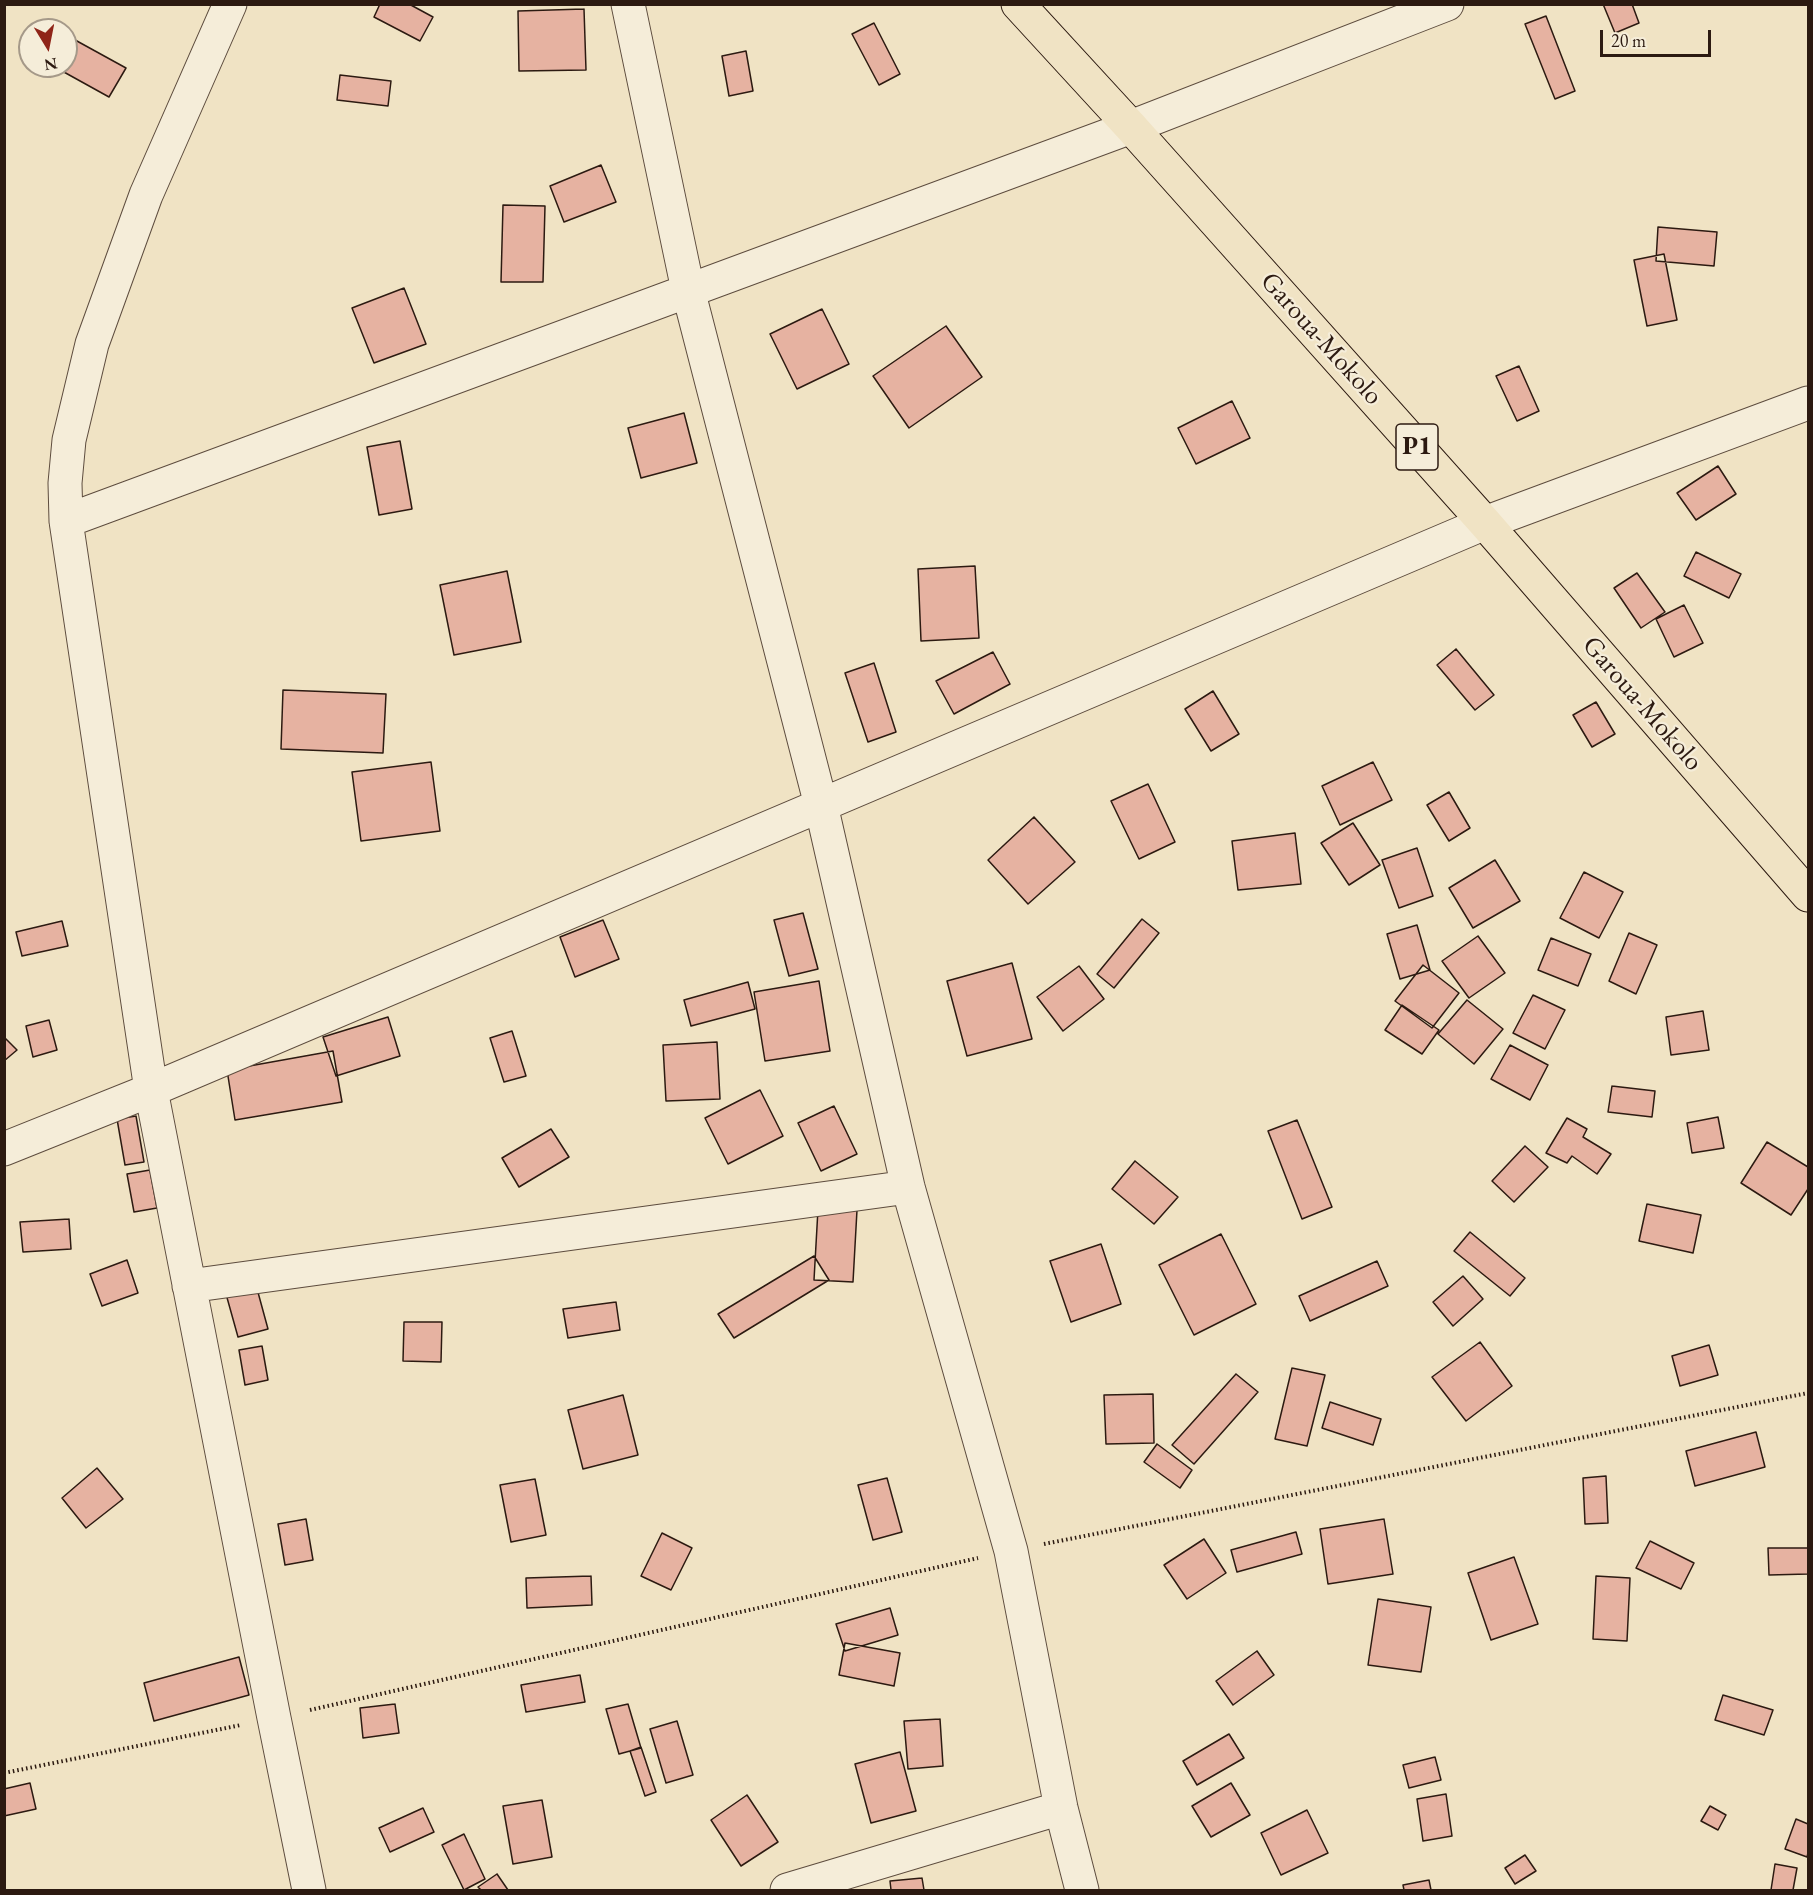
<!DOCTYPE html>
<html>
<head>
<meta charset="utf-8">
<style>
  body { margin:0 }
  #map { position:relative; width:1813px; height:1895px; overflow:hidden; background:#f0e3c4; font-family:"EB Garamond",serif }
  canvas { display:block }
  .frame { position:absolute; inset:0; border:6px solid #2c1a11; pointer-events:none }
  .north { position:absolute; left:18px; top:18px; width:60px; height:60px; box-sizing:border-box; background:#f5edd9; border:2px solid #a59989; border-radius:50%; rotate:170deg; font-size:16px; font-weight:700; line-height:24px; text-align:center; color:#2c1a11 }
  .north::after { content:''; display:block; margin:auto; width:21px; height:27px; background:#8f2418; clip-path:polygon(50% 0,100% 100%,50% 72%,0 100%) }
  .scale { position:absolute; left:1600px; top:30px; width:111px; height:27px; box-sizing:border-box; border:3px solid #2c1a11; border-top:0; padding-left:8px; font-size:18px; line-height:21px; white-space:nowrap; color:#2c1a11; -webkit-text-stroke:4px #f5edd9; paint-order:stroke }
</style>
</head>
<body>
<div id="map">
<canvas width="1813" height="1895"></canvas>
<div class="frame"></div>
<div class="north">N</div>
<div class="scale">20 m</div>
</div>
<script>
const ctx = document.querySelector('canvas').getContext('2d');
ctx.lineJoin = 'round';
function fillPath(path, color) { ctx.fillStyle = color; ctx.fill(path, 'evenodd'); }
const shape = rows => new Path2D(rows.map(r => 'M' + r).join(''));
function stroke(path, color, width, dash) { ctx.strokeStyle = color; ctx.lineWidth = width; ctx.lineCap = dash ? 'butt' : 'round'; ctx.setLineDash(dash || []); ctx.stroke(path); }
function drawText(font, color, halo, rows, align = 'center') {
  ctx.font = font + ' "EB Garamond",serif'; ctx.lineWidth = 4.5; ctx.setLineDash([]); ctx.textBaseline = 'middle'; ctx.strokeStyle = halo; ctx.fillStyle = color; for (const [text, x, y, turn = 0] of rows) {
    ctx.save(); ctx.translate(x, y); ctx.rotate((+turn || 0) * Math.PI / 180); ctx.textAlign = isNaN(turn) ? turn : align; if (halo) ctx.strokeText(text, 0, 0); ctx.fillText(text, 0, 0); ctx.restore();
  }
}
const building = shape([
  [380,4,409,4,433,17,420,41,374,17,380,4],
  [1603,4,1632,4,1639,23,1615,33,1603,4],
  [584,9,586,70,519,71,518,11,584,9],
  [1546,16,1575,91,1555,99,1525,24,1546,16],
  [874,23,900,74,879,85,852,34,874,23],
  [66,35,126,68,109,97,53,66,66,66,66,35],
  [746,51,753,91,729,96,722,56,746,51],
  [340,75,391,81,388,106,337,100,340,75],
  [601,165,616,202,564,222,550,186,601,165],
  [503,205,545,206,543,282,501,282,503,205],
  [1658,227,1717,232,1714,266,1656,261,1658,227],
  [1664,254,1677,320,1647,326,1634,260,1664,254],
  [404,288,426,344,374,363,352,308,404,288],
  [822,309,849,364,797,389,770,334,822,309],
  [946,326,982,377,909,428,873,376,946,326],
  [1519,366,1539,411,1517,421,1496,376,1519,366],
  [1232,401,1250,438,1196,464,1178,428,1232,401],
  [684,413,697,463,641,478,628,428,684,413],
  [400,441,412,509,379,515,367,447,400,441],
  [1718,466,1736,494,1696,520,1677,493,1718,466],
  [1696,552,1741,574,1729,598,1684,576,1696,552],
  [975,566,979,638,921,641,918,569,975,566],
  [507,571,521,642,454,655,440,585,507,571],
  [1637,573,1665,612,1641,628,1614,588,1637,573],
  [1684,605,1703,643,1674,657,1656,619,1684,605],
  [1456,649,1494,695,1475,710,1437,665,1456,649],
  [993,652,1010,684,954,714,936,681,993,652],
  [874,663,896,732,868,742,845,673,874,663],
  [283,690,386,694,383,753,281,749,283,690],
  [1213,691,1239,734,1211,751,1185,709,1213,691],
  [1596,702,1615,734,1592,747,1573,715,1596,702],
  [431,762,440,831,361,841,352,772,431,762],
  [1373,762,1392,800,1340,825,1322,786,1373,762],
  [1148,784,1175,842,1139,859,1111,801,1148,784],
  [1449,792,1470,828,1449,841,1427,805,1449,792],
  [1034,817,1075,862,1028,904,988,860,1034,817],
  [1353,823,1380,865,1349,885,1321,843,1353,823],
  [1295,833,1301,884,1238,890,1232,841,1295,833],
  [1417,848,1433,896,1399,908,1382,860,1417,848],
  [1495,860,1520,901,1473,928,1449,888,1495,860],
  [1584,872,1623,892,1599,938,1560,918,1584,872],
  [803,913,818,969,789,976,774,920,803,913],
  [1142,919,1159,933,1114,988,1097,974,1142,919],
  [603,920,619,959,575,977,560,937,603,920],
  [62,921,68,946,22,956,16,932,62,921],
  [1417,925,1430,970,1400,979,1387,934,1417,925],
  [1629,933,1657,945,1636,994,1609,981,1629,933],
  [1478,936,1505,973,1469,998,1442,961,1478,936],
  [1551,938,1591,954,1578,986,1538,970,1551,938],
  [1012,963,1032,1039,967,1056,947,981,1012,963],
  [1423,965,1459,993,1432,1028,1395,1001,1423,965],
  [1079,966,1104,999,1063,1031,1037,997,1079,966],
  [819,981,830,1051,765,1061,754,992,819,981],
  [748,982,755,1009,691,1026,684,1000,748,982],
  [1533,995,1565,1010,1545,1049,1513,1033,1533,995],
  [1467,1000,1503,1029,1474,1064,1438,1034,1467,1000],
  [1402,1005,1439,1030,1422,1054,1385,1030,1402,1005],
  [1703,1011,1709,1050,1671,1055,1666,1017,1703,1011],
  [388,1017,400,1056,336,1076,323,1037,388,1017],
  [49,1020,57,1050,33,1057,26,1026,49,1020],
  [512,1031,526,1076,504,1082,490,1038,512,1031],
  [4,1037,17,1050,4,1061,4,1037],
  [717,1042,720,1099,666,1101,663,1045,717,1042],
  [1510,1045,1548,1065,1530,1100,1491,1079,1510,1045],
  [333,1051,342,1102,235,1120,227,1070,333,1051],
  [1612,1086,1655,1091,1652,1117,1608,1112,1612,1086],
  [760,1090,783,1136,728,1164,705,1118,760,1090],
  [834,1106,857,1154,821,1171,798,1123,834,1106],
  [136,1116,144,1162,125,1165,117,1119,136,1116],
  [1718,1117,1724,1148,1692,1153,1687,1123,1718,1117],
  [1567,1118,1587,1129,1583,1137,1611,1154,1597,1174,1572,1156,1567,1163,1546,1153,1567,1118],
  [1297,1120,1332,1207,1302,1219,1268,1131,1297,1120],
  [551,1129,569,1157,519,1187,502,1158,551,1129],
  [1767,1142,1808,1167,1808,1189,1791,1215,1741,1183,1767,1142],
  [1525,1146,1548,1167,1514,1202,1492,1181,1525,1146],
  [1135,1161,1178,1197,1154,1224,1112,1189,1135,1161],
  [150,1170,157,1208,134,1212,127,1174,150,1170],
  [1647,1204,1701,1215,1693,1253,1639,1241,1647,1204],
  [818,1209,857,1210,853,1282,814,1280,818,1209],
  [69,1219,71,1249,23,1252,20,1222,69,1219],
  [1470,1232,1525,1278,1510,1296,1454,1251,1470,1232],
  [1221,1234,1256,1304,1194,1335,1159,1265,1221,1234],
  [1101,1244,1121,1304,1071,1322,1050,1261,1101,1244],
  [814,1256,829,1280,734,1338,718,1314,814,1256],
  [127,1260,138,1293,102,1306,90,1274,127,1260],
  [1377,1261,1388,1286,1310,1321,1299,1296,1377,1261],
  [1463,1276,1483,1299,1453,1326,1433,1302,1463,1276],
  [256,1285,268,1329,238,1337,226,1294,256,1285],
  [616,1302,620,1330,568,1338,563,1309,616,1302],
  [404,1322,442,1322,441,1362,403,1361,404,1322],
  [1480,1342,1512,1386,1466,1421,1432,1377,1480,1342],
  [1709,1345,1718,1375,1680,1386,1672,1356,1709,1345],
  [262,1346,268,1380,245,1385,239,1350,262,1346],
  [1292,1368,1325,1375,1307,1446,1275,1439,1292,1368],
  [1236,1374,1258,1392,1194,1464,1172,1445,1236,1374],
  [1153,1394,1154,1443,1106,1444,1104,1395,1153,1394],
  [623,1395,638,1455,583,1469,568,1410,623,1395],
  [1330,1402,1381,1419,1373,1445,1322,1428,1330,1402],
  [1756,1432,1765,1467,1695,1486,1686,1451,1756,1432],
  [1157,1444,1192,1470,1180,1488,1144,1462,1157,1444],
  [97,1468,123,1499,86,1528,62,1498,97,1468],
  [1606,1476,1608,1523,1585,1524,1583,1478,1606,1476],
  [887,1478,902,1532,873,1540,858,1485,887,1478],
  [535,1479,546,1535,511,1542,500,1485,535,1479],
  [306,1519,313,1560,285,1565,278,1524,306,1519],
  [1384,1519,1393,1574,1328,1584,1320,1529,1384,1519],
  [1296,1532,1302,1554,1237,1572,1231,1550,1296,1532],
  [662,1533,692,1548,671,1590,641,1576,662,1533],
  [1204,1539,1226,1573,1187,1599,1164,1565,1204,1539],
  [1650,1541,1694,1563,1681,1589,1636,1568,1650,1541],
  [1768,1548,1808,1548,1808,1574,1769,1575,1768,1548],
  [1514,1557,1538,1624,1491,1640,1468,1573,1514,1557],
  [591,1576,592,1605,527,1608,526,1578,591,1576],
  [1596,1576,1630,1578,1627,1641,1593,1639,1596,1576],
  [1378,1599,1431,1607,1421,1672,1368,1665,1378,1599],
  [890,1608,898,1635,845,1651,836,1624,890,1608],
  [845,1643,900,1653,894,1686,839,1675,845,1643],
  [1257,1651,1274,1675,1233,1705,1216,1681,1257,1651],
  [239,1657,249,1695,154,1721,144,1683,239,1657],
  [580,1675,585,1702,526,1712,521,1685,580,1675],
  [1723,1695,1773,1710,1764,1735,1715,1720,1723,1695],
  [395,1704,399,1733,363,1738,360,1708,395,1704],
  [628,1704,641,1748,619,1754,606,1709,628,1704],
  [940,1719,943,1766,908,1769,904,1721,940,1719],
  [677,1721,693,1775,666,1783,650,1729,677,1721],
  [1229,1734,1244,1758,1197,1785,1183,1761,1229,1734],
  [641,1747,656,1792,645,1796,630,1751,641,1747],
  [900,1752,916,1811,871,1823,855,1764,900,1752],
  [1435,1757,1441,1780,1409,1788,1403,1765,1435,1757],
  [30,1783,36,1809,4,1816,4,1789,30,1783],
  [1231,1783,1250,1815,1211,1837,1192,1806,1231,1783],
  [1446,1794,1452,1836,1423,1841,1417,1799,1446,1794],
  [747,1795,778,1842,741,1866,711,1820,747,1795],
  [542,1800,552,1857,513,1864,503,1806,542,1800],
  [1710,1806,1726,1815,1718,1830,1701,1821,1710,1806],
  [423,1808,434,1832,390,1852,379,1828,423,1808],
  [1307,1810,1328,1853,1281,1875,1261,1833,1307,1810],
  [1796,1819,1808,1824,1808,1853,1807,1857,1785,1849,1796,1819],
  [464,1834,485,1879,464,1890,442,1845,464,1834],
  [1525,1855,1536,1871,1515,1884,1505,1868,1525,1855],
  [1775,1864,1797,1868,1793,1890,1771,1890,1775,1864],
  [497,1874,508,1890,481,1890,478,1887,497,1874],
  [922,1878,924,1890,891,1890,890,1881,922,1878],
  [1429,1880,1431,1890,1404,1890,1403,1885,1429,1880]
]);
fillPath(building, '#e6b2a1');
stroke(building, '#2c1a11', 1.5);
const minor = shape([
  [230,4,146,195,92,344,69,440,65,483,66,521,151,1090,274,1718,309,1890],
  [628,4,688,290,821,805,908,1187,1011,1551,1061,1808,1082,1890],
  [66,521,1131,127,1447,4],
  [4,1149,151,1090,1485,523,1808,403],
  [189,1286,908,1187],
  [787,1890,1061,1808]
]);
const major = shape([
  [1018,4,1131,127,1485,523,1808,895]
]);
stroke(minor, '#5d4c3e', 35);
stroke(major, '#2c1a11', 35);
stroke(shape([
  [1044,1544,1808,1393],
  [310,1710,978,1558],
  [4,1773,241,1725]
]), '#2c1a11', 4, [1.5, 3]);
stroke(minor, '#f5edd9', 33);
stroke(major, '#f0e3c4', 33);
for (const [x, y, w] of [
  [1417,447,42]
]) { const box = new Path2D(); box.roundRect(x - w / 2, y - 23, w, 46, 4.5); ctx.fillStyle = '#f5edd9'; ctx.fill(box); stroke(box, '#2c1a11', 1.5); }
drawText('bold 26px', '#2c1a11', null, [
  ["P1",1417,447]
]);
drawText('27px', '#2c1a11', '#f5edd9', [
  ["Garoua-Mokolo",1321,339,48],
  ["Garoua-Mokolo",1642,704,49]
]);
</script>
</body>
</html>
